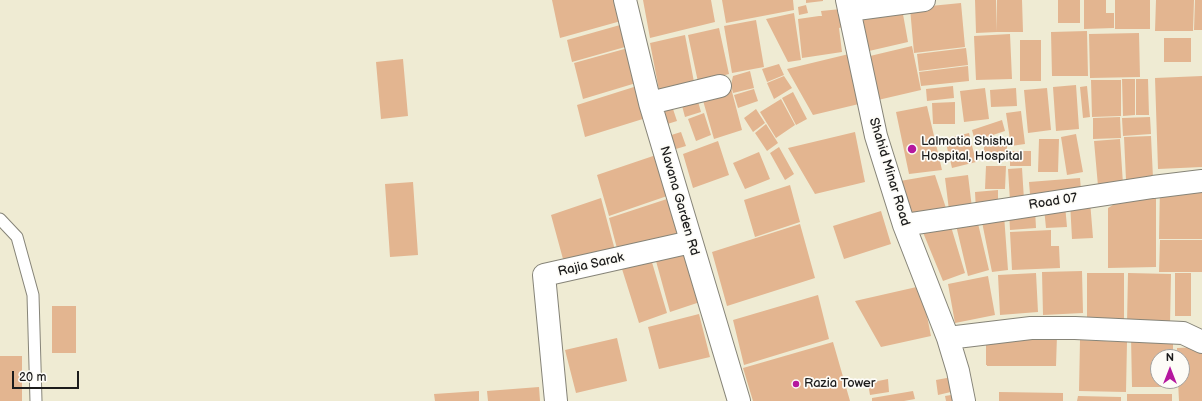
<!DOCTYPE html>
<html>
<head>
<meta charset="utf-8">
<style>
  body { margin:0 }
  #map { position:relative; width:1202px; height:401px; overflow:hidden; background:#efebd3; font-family:"Balsamiq Sans",sans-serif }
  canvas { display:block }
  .north { position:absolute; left:1150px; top:349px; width:40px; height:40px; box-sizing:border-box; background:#fdfcf7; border:1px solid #a3a29f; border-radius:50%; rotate:0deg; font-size:11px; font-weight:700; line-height:16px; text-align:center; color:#1c1c1c }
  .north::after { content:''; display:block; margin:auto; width:14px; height:18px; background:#b5179e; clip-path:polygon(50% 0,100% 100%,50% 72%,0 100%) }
  .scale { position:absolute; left:12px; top:371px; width:67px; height:18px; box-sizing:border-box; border:2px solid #1c1c1c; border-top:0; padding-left:5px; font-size:12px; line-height:14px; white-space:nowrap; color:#1c1c1c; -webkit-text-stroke:3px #fdfcf7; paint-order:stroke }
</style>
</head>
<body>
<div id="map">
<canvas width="1202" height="401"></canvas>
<div class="north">N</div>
<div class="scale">20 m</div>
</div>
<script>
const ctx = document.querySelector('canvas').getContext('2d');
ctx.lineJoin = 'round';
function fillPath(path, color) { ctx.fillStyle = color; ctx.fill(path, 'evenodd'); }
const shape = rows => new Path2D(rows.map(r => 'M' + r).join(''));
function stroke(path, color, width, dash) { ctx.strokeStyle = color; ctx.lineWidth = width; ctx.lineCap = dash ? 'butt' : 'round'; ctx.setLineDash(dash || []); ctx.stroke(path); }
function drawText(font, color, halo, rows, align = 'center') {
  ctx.font = font + ' "Balsamiq Sans",sans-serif'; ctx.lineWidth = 3.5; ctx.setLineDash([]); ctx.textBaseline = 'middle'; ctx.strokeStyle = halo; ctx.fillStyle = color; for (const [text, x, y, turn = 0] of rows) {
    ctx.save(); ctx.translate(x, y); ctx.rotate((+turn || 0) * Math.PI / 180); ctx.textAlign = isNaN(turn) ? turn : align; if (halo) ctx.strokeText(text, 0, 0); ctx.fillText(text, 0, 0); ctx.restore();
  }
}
fillPath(shape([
  [552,0,616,0,621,21,560,38],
  [643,0,711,0,715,22,650,38],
  [722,0,793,0,794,10,726,23],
  [806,0,823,0,823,1,806,3],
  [975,0,996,0,997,32,976,33],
  [997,0,1022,0,1023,32,997,32],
  [1058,0,1080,0,1080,23,1058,23],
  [1084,0,1106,0,1106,13,1114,13,1114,28,1084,29],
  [1115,0,1150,0,1150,29,1115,29],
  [1156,0,1194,0,1193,31,1155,31],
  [1195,0,1202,0,1202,30,1194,30],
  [901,3,908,42,869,51,861,12],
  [961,3,965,47,914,53,910,8],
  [806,5,808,13,799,15,798,7],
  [841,9,843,27,839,28,842,52,802,58,798,19,819,16,822,16,821,11],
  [794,13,801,60,788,62,766,19],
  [756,20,764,67,732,73,724,26],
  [620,25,625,47,572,62,567,40],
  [719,28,729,74,698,82,688,35],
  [1087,31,1088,76,1052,76,1051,32],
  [1139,33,1140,77,1090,78,1089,34],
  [1010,34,1012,79,976,80,974,36],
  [685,35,694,82,659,90,650,43],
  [1164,38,1191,38,1191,62,1164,62],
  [1020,40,1041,40,1041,81,1020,81],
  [912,46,921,90,878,100,870,56],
  [628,48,636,83,583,99,574,63],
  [966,48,968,65,919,71,917,54],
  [853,53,863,103,813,115,787,69],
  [403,59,408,116,381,119,376,62],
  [779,64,784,75,767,82,762,69],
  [968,66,969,81,921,86,919,72],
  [750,71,754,88,733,93,731,85,733,76],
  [784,76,792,88,774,99,767,83],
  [1202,76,1202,167,1158,169,1155,78],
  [1122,79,1135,79,1135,115,1123,116],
  [1136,79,1148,79,1149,115,1136,115],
  [1091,80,1121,80,1121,116,1092,117],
  [1076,85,1079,129,1056,131,1053,87],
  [637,86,646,118,585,137,577,105],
  [953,86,954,98,927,101,926,89],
  [1087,86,1090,117,1083,118,1080,87],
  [731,88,742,130,714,139,702,97],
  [985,88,989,119,964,122,960,91],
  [1016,88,1017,106,991,107,990,90],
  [1047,88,1051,130,1028,133,1024,90],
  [754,89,758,101,738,108,734,95],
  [793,92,807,119,796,125,782,98],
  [697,98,701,112,685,117,681,102],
  [781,99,795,125,776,138,760,112],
  [955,102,955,124,933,124,932,103],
  [672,106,677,121,661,126,656,111],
  [927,106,942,170,909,174,896,112],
  [756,109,765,123,753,132,744,118],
  [1021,111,1025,144,1011,146,1006,113],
  [704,113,711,135,696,141,688,119],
  [1120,117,1121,138,1093,139,1093,118],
  [1150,117,1151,134,1123,136,1122,118],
  [1002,120,1005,131,975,141,972,130],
  [766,124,778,143,767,151,755,133],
  [681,132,686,146,669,151,665,137],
  [855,132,865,182,815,194,788,148],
  [969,133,976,162,952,168,945,139],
  [1076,134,1083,172,1067,175,1061,137],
  [1151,136,1153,178,1126,180,1124,137],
  [1007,138,1007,154,984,155,984,139],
  [1039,139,1059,139,1058,172,1038,172],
  [1120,139,1123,184,1098,186,1094,141],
  [718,141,729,175,693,188,683,154],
  [779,147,794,174,785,180,770,153],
  [1010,151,1031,151,1031,166,1010,166],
  [759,152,770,179,745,189,733,163],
  [659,154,670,195,609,216,597,175],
  [986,166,1006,166,1005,189,985,189],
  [1022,168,1024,200,1010,201,1008,169],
  [935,175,946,208,912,219,900,181],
  [968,175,972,208,949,210,945,178],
  [1080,178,1081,190,1030,194,1029,182],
  [413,182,418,255,390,257,385,184],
  [790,185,800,222,755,237,744,200],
  [1160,187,1202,187,1202,239,1159,239],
  [998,190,998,210,976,211,975,192],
  [601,198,616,254,566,270,551,215],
  [670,198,680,236,619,256,609,218],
  [1124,198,1156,198,1156,267,1108,268,1108,208],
  [1090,201,1093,238,1072,239,1070,202],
  [1065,205,1067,227,1046,228,1044,208],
  [1035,209,1036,228,1010,230,1009,211],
  [881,211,891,244,844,259,833,226],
  [976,215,989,270,968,276,955,221],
  [1004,215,1008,270,992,272,981,217],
  [949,220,965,273,943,281,922,230],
  [800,224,815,278,727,306,712,252],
  [1051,230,1051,246,1059,246,1060,268,1012,270,1010,232],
  [1160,240,1202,240,1202,272,1159,272],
  [686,251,700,302,670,312,656,261],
  [651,259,667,313,639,323,622,269],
  [1082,271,1083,313,1043,315,1042,272],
  [1036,273,1038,312,1000,315,998,275],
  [1087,273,1124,273,1124,324,1087,324],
  [1128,273,1171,274,1170,325,1127,324],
  [1175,273,1191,273,1191,316,1175,316],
  [988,276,995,315,955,323,948,284],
  [921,286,931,336,881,347,855,301],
  [818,295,829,339,744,365,733,320],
  [52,306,76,306,76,353,52,353],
  [699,314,710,357,659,369,648,327],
  [986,334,1057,335,1056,366,987,366,987,365,986,365],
  [1131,337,1173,337,1173,357,1158,357,1158,381,1174,381,1174,387,1132,387],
  [617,338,627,381,576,393,565,350],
  [1080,340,1127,342,1126,392,1079,391],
  [833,342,850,401,753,401,743,368],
  [1202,347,1202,401,1179,401,1178,381,1182,381,1182,357,1177,357,1177,348],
  [0,356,22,356,22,401,0,401],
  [952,377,955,391,938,395,936,380],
  [888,379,889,392,870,395,868,383],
  [539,387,540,401,488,401,487,391],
  [479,391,479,401,435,401,434,394],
  [913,391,915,399,904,401,872,401,872,398],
  [999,392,1063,393,1063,401,999,401],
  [957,394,958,401,946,401,945,396],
  [1127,394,1172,394,1172,401,1127,401],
  [1078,396,1121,397,1121,401,1077,401]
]), '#e3b590');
const service = shape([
  [0,219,17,237,33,295,36,401]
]);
const minor = shape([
  [625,0,650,103,739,401],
  [847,0,876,136,904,225,948,338,958,371,964,401],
  [849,10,924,0],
  [650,103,720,86],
  [904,225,1153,187,1202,181],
  [948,338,1031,328,1075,328,1183,333,1202,342],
  [556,401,544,275,691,242]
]);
stroke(service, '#868478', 13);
stroke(minor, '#868478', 24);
stroke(service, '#fff', 11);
stroke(minor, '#fff', 22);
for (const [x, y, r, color] of [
  [912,149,5,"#b5179e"],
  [796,384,4,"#b5179e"]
]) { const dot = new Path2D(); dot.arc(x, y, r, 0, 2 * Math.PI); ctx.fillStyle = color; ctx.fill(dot); stroke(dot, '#fdfcf7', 1.5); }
drawText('13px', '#1c1c1c', '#fdfcf7', [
  ["Lalmatia Shishu",921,142],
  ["Hospital, Hospital",921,157],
  ["Razia Tower",804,384]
], 'left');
drawText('13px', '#1c1c1c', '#fdfcf7', [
  ["Shahid Minar Road",889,172,73],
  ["Navana Garden Rd",679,201,74],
  ["Road 07",1053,202,-9],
  ["Rajia Sarak",591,265,-13]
]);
</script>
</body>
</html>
